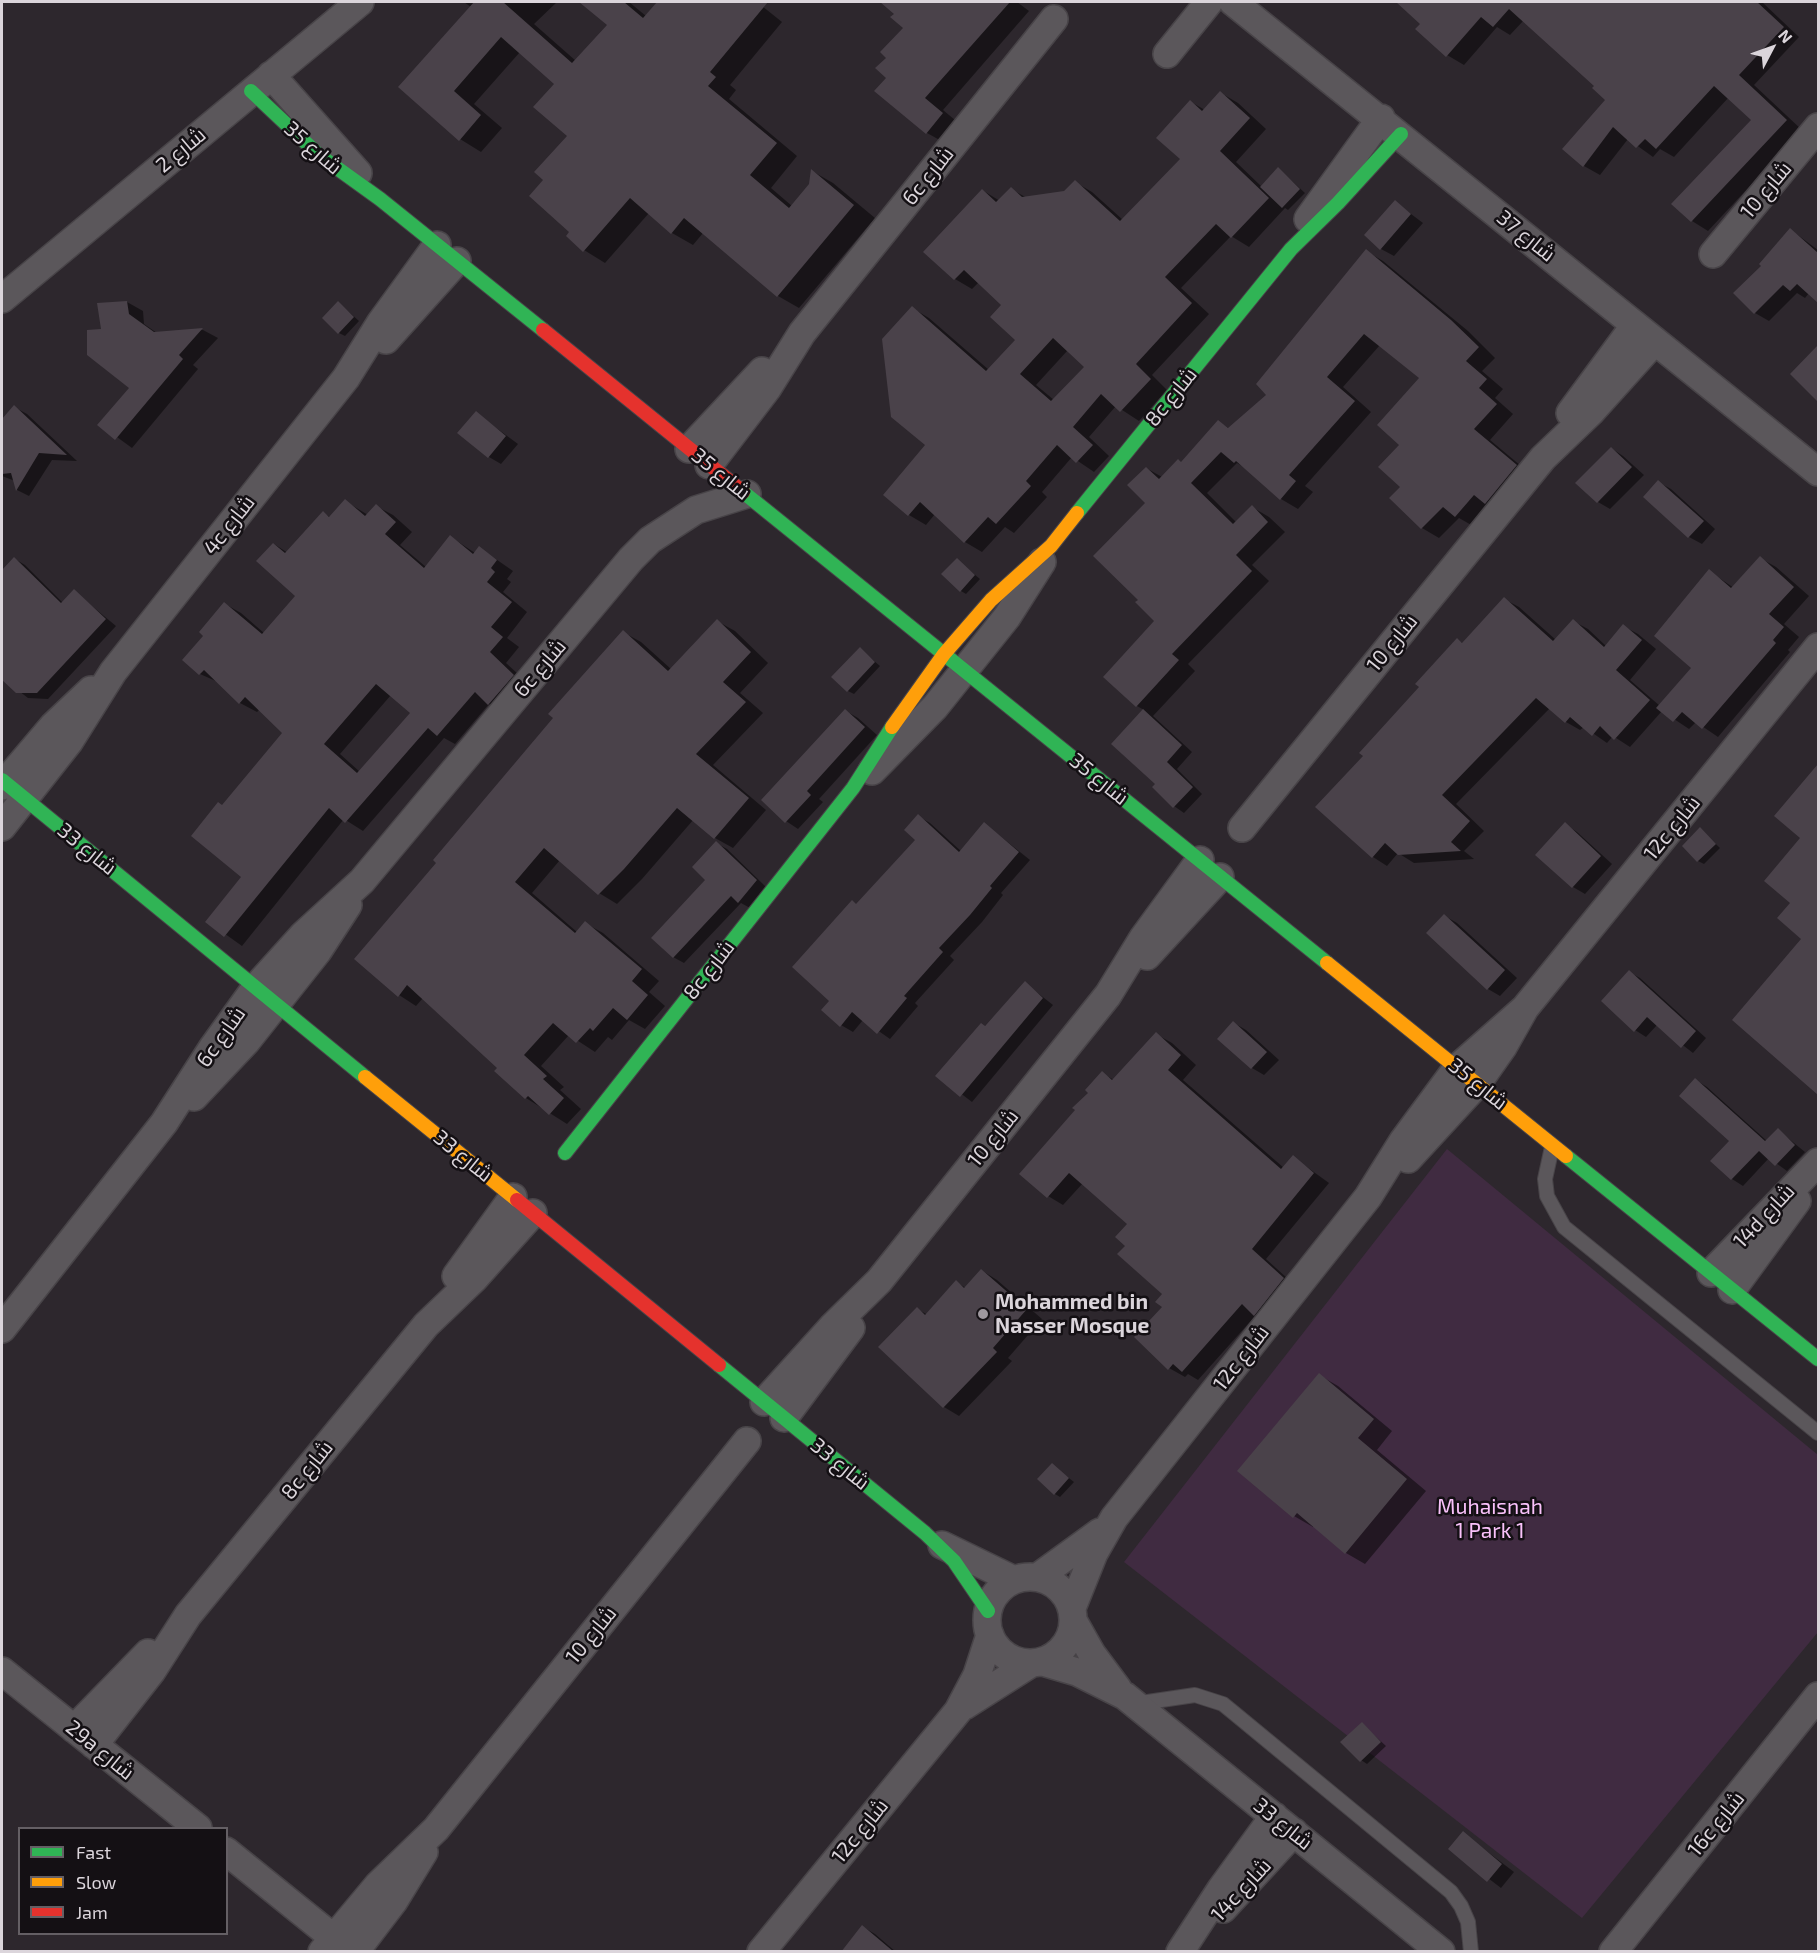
<!DOCTYPE html>
<html>
<head>
<meta charset="utf-8">
<style>
  body { margin:0 }
  #map { position:relative; width:1820px; height:1953px; overflow:hidden; background:#2d272d; font-family:"Exo 2",sans-serif }
  canvas { display:block }
  .frame { position:absolute; inset:0; border:3px solid #dbd5db; pointer-events:none }
  .legend { position:absolute; left:18px; top:1827px; width:210px; height:108px; box-sizing:border-box; background:#141014; border:2px solid #645f64; margin:0; padding:8px 10px; list-style:none; font-size:18px; color:#dbd5db }
  .legend li { display:flex; align-items:center; gap:12px; height:30px }
  .legend b { width:30px; border:2px solid #645f64 }
  .north { position:absolute; left:1742px; top:18px; width:60px; height:60px; -webkit-text-stroke:4px #141014; paint-order:stroke; rotate:49deg; font-size:16px; font-weight:700; line-height:24px; text-align:center; color:#dbd5db }
  .north::after { content:''; display:block; margin:auto; width:21px; height:27px; background:#dbd5db; clip-path:polygon(50% 0,100% 100%,50% 72%,0 100%) }
</style>
</head>
<body>
<div id="map">
<canvas width="1820" height="1953"></canvas>
<div class="frame"></div>
<ul class="legend">
<li><b style="height:8px;background:#30b455"></b>Fast</li>
<li><b style="height:8px;background:#ff9f0a"></b>Slow</li>
<li><b style="height:8px;background:#e5322d"></b>Jam</li>
</ul>
<div class="north">N</div>
</div>
<script>
const ctx = document.querySelector('canvas').getContext('2d');
ctx.lineJoin = 'round';
function fillPath(path, color) { ctx.fillStyle = color; ctx.fill(path, 'evenodd'); }
const shape = rows => new Path2D(rows.map(r => 'M' + r).join(''));
function stroke(path, color, width, dash) { ctx.strokeStyle = color; ctx.lineWidth = width; ctx.lineCap = dash ? 'butt' : 'round'; ctx.setLineDash(dash || []); ctx.stroke(path); }
function drawText(font, color, halo, rows, align = 'center') {
  ctx.font = font + ' "Exo 2",Cairo,sans-serif'; ctx.lineWidth = 5; ctx.setLineDash([]); ctx.textBaseline = 'middle'; ctx.strokeStyle = halo; ctx.fillStyle = color; for (const [text, x, y, turn = 0] of rows) {
    ctx.save(); ctx.translate(x, y); ctx.rotate((+turn || 0) * Math.PI / 180); ctx.textAlign = isNaN(turn) ? turn : align; if (halo) ctx.strokeText(text, 0, 0); ctx.fillText(text, 0, 0); ctx.restore();
  }
}
fillPath(shape([
  [1447,1149,1818,1455,1818,1632,1582,1918,1124,1562]
]), '#402b41');
fillPath(shape([
  [464,2,557,2,534,24,576,61,609,25,581,2,629,2,646,16,659,2,757,2,782,22,730,85,736,90,729,99,797,156,771,188,792,206,811,184,812,171,833,183,875,218,799,308,778,296,703,233,693,245,672,233,649,213,605,263,584,250,545,180,569,136,556,83,520,52,474,104,502,128,481,152,460,139,401,87,471,7],
  [882,2,1017,2,1029,11,943,110,961,125,945,143,927,133,888,78,888,58,905,27,896,13],
  [1411,2,1762,2,1799,37,1754,85,1802,130,1708,231,1692,221,1753,120,1729,97,1674,157,1660,149,1653,157,1628,139,1600,175,1584,166,1607,99,1597,85,1524,20,1510,35,1497,27,1464,65,1447,55,1422,23],
  [1221,93,1238,103,1266,129,1236,162,1262,187,1279,169,1305,193,1288,210,1285,208,1249,247,1231,236,1181,288,1209,314,1152,375,1167,390,1139,421,1116,406,1089,437,1109,456,1094,472,1072,457,1042,492,1047,497,1014,533,1005,527,982,552,965,542,935,514,926,525,909,515,927,445,912,308,929,318,989,370,1017,340,1004,305,979,282,972,289,955,279,926,252,982,190,1000,201,1011,189,1027,198,1065,192,1075,182,1092,192,1123,220,1182,159,1191,102,1205,110],
  [1068,350,1086,367,1054,400,1036,385],
  [1395,202,1423,223,1394,256,1381,249],
  [1791,230,1818,250,1818,301,1809,293,1805,298,1797,293,1769,321,1755,313,1763,266],
  [1366,251,1383,261,1468,331,1495,358,1482,371,1503,389,1495,398,1513,414,1490,440,1533,476,1473,526,1459,518,1439,538,1422,528,1391,498,1402,487,1401,445,1422,377,1380,345,1343,387,1371,412,1305,486,1313,492,1298,509,1281,499,1250,471,1237,463,1207,493,1237,523,1252,507,1269,517,1285,532,1252,565,1269,581,1188,664,1195,671,1153,716,1192,752,1177,769,1202,794,1184,813,1174,806,1157,784,1113,744,1144,710,1137,706,1157,621,1140,600,1147,503,1146,468,1162,477,1182,463,1219,422,1230,429,1268,396],
  [127,302,143,311,144,324,157,333,203,330,218,338,193,365,198,369,132,448,99,424,131,388,103,330],
  [339,303,359,321,345,336,339,333],
  [1818,347,1818,397,1792,374],
  [14,407,27,414,77,461,52,460,29,496,17,490,15,481,2,476,2,437,6,432,2,427,2,421],
  [476,413,518,444,501,464,489,457],
  [1611,448,1623,456,1644,475,1610,509,1598,502],
  [1658,482,1671,489,1715,529,1702,544,1689,537,1645,497],
  [345,501,368,515,376,506,393,515,412,532,400,545,426,567,451,537,475,553,480,548,513,571,507,579,511,582,503,592,527,612,507,638,519,647,506,663,530,685,506,714,489,704,455,744,444,738,363,831,344,819,242,946,207,921,243,876,223,806,284,733,260,709,257,712,240,703,218,682,200,674,184,659,205,635,225,604,241,613,264,633,297,596,274,544,288,553,323,513,330,517],
  [391,695,412,713,360,772,340,754],
  [1760,558,1776,567,1809,596,1784,624,1799,637,1788,650,1790,652,1718,737,1696,722,1689,729,1662,711,1630,747,1613,736,1607,743,1584,727,1580,730,1566,722,1550,708,1456,804,1484,831,1464,851,1474,859,1414,863,1398,853,1387,866,1373,857,1317,807,1365,756,1457,640,1464,644,1504,599,1519,607,1556,640,1573,621,1588,629,1606,646,1623,626,1638,634,1656,649,1630,680,1660,706,1693,667,1709,571,1734,588],
  [15,559,25,565,63,603,74,591,116,626,48,699,28,698,2,678,2,628,7,622,2,617,2,573],
  [957,560,980,579,966,594,961,591],
  [717,621,735,631,768,663,740,693,763,713,713,765,766,810,733,848,715,838,694,819,642,879,617,904,599,893,560,860,532,893,577,932,585,923,603,933,659,981,649,992,665,1006,645,1029,629,1020,612,1040,608,1037,595,1052,569,1035,541,1066,564,1087,560,1090,581,1109,567,1124,526,1098,496,1071,499,1068,423,998,416,1006,399,995,439,863,623,632,641,642,671,669],
  [860,649,880,666,854,694,848,691],
  [846,711,858,718,877,735,819,799,823,802,798,829,786,821],
  [1809,778,1818,783,1818,1093,1734,1020,1803,939,1792,903],
  [918,816,930,823,962,852,985,824,1030,860,1001,893,1003,895,982,922,950,956,954,960,915,1003,918,1006,890,1039,863,1020,853,1032,841,1025,831,1001,857,905,917,840],
  [1565,824,1577,832,1612,864,1585,894,1573,887],
  [1700,829,1720,848,1704,864,1698,861],
  [716,843,727,849,766,887,750,908,741,903,684,963,673,957,707,880],
  [1445,916,1457,923,1517,978,1500,996,1488,989],
  [1629,972,1640,978,1706,1038,1693,1053,1657,1025,1646,1037,1635,1030],
  [1025,983,1053,1005,972,1102,938,1076],
  [1234,1023,1246,1030,1279,1060,1264,1075,1252,1068],
  [1156,1034,1172,1043,1196,1065,1183,1080,1284,1168,1293,1157,1329,1183,1266,1259,1298,1288,1270,1323,1256,1315,1198,1380,1188,1374,1185,1377,1169,1368,1164,1294,1127,1246,1129,1223,1083,1183,1063,1205,1048,1196,1091,1093,1102,1073,1114,1080],
  [1696,1080,1707,1087,1767,1141,1778,1130,1805,1152,1787,1171,1769,1158,1743,1186,1732,1179,1713,1161,1731,1141],
  [981,1270,997,1280,1042,1319,1008,1358,1012,1361,959,1416,944,1407,917,1309,928,1315,956,1282,966,1288],
  [1319,1375,1338,1386,1392,1431,1377,1450,1426,1491,1365,1564,1346,1553,1314,1526,1313,1527,1294,1516],
  [1052,1465,1074,1482,1060,1497,1055,1494],
  [1362,1724,1386,1746,1367,1764,1361,1760],
  [1463,1833,1514,1872,1501,1888,1450,1849],
  [863,1927,875,1934,896,1952,843,1952]
]), '#0007');
fillPath(shape([
  [474,2,503,2,572,63,607,25,579,2,624,2,643,18,657,2,768,2,710,72,716,77,708,86,777,143,750,175,789,208,809,184,811,169,854,205,777,297,684,218,671,234,630,198,583,252,566,236,569,232,529,196,543,180,534,172,567,136,533,107,554,84,501,37,454,91,481,115,459,141,398,87],
  [880,2,1010,2,925,98,943,113,926,134,874,91,886,78,875,68,886,58,880,52,903,28,890,17,894,14],
  [1396,2,1757,2,1784,27,1739,75,1787,120,1691,222,1671,204,1751,120,1714,86,1656,149,1645,139,1636,148,1613,127,1583,167,1562,149,1605,100,1592,88,1594,86,1509,9,1493,27,1481,17,1446,57,1415,29,1420,24],
  [1220,91,1250,118,1220,151,1269,198,1231,238,1216,224,1165,277,1192,303,1136,364,1151,379,1120,412,1101,394,1073,427,1093,445,1076,463,1057,445,1026,481,1031,486,996,524,988,517,964,543,920,502,908,516,883,495,925,445,891,417,882,339,912,306,986,371,1015,340,990,317,1001,305,964,270,954,280,923,252,982,189,996,202,1011,187,1022,197,1064,191,1075,180,1120,221,1180,159,1156,138,1190,100,1202,111],
  [1053,338,1084,367,1051,401,1020,374],
  [1278,167,1300,189,1282,208,1260,187],
  [1395,200,1411,214,1380,250,1364,235],
  [1790,228,1818,253,1818,303,1797,284,1790,291,1783,285,1754,314,1733,293,1761,266,1759,264],
  [1366,249,1451,320,1479,347,1466,361,1487,379,1479,388,1497,404,1474,429,1517,465,1485,504,1474,495,1455,517,1443,507,1421,529,1389,498,1400,487,1378,467,1399,445,1377,425,1419,378,1364,334,1327,377,1355,401,1289,475,1296,481,1280,500,1236,461,1234,463,1221,452,1191,483,1233,524,1252,505,1268,522,1236,555,1252,571,1172,654,1179,660,1136,707,1103,677,1154,621,1135,602,1138,600,1093,556,1145,503,1127,485,1146,467,1159,479,1178,459,1181,462,1218,420,1228,428,1266,395,1256,384],
  [127,301,129,314,154,332,203,328,179,355,183,359,115,440,97,425,129,388,87,355,87,330,101,329,97,303],
  [338,301,354,317,338,334,322,318],
  [1818,345,1818,402,1790,374],
  [14,405,67,455,39,453,16,491,11,473,2,474,2,419],
  [476,411,506,436,488,458,457,433],
  [1611,447,1632,467,1597,503,1575,483],
  [1658,480,1704,521,1688,538,1643,497],
  [345,499,365,516,376,504,396,522,385,534,424,568,450,535,473,554,479,546,497,560,491,568,495,572,487,582,512,602,491,627,503,637,490,652,514,675,488,705,475,692,437,736,428,728,345,823,329,808,224,937,205,922,241,877,191,836,218,802,222,805,282,733,245,697,239,704,204,670,199,675,182,660,203,636,199,632,224,602,262,634,295,596,256,561,273,543,285,553,323,511,329,517],
  [376,684,410,713,357,773,324,744],
  [1760,556,1794,587,1769,614,1784,627,1773,640,1776,643,1702,729,1682,712,1673,722,1656,708,1691,668,1654,636,1709,569,1731,588],
  [14,557,61,603,74,589,106,619,37,693,16,693,2,680,2,570],
  [957,558,975,575,960,592,941,574],
  [1504,597,1553,641,1573,619,1604,647,1623,624,1642,640,1616,670,1650,700,1614,740,1600,726,1592,736,1570,717,1565,723,1536,698,1442,795,1470,821,1451,842,1461,851,1398,855,1385,843,1372,858,1315,807,1363,756,1359,753,1419,687,1415,684,1457,638,1462,643],
  [717,619,751,652,723,682,746,702,696,754,749,798,714,839,677,808,624,869,598,895,544,848,515,882,575,933,585,921,642,969,632,981,648,995,627,1020,613,1008,593,1031,590,1028,576,1043,553,1023,524,1055,547,1076,543,1079,564,1098,549,1115,528,1096,525,1099,494,1071,497,1068,407,985,398,997,354,959,436,863,433,860,553,718,548,714,623,630,668,671],
  [860,647,875,662,847,692,831,677],
  [845,709,865,727,807,791,811,795,785,823,761,800],
  [1143,709,1182,745,1167,762,1193,787,1173,808,1152,787,1155,784,1111,744],
  [1818,764,1818,1095,1732,1020,1801,939,1777,918,1790,903,1764,881,1800,838,1774,816],
  [918,814,959,852,984,822,1019,852,990,886,992,888,970,915,939,948,943,952,904,996,907,998,877,1034,852,1012,840,1027,821,1010,829,1001,792,967,852,900,856,904,915,840,904,830],
  [1565,822,1601,856,1572,888,1535,855],
  [1700,827,1716,844,1697,862,1682,846],
  [716,841,757,880,738,903,731,896,673,958,651,938,705,880,692,867],
  [1444,914,1505,970,1487,990,1426,933],
  [1629,970,1696,1031,1681,1048,1647,1017,1634,1032,1601,1001],
  [1025,981,1043,998,960,1097,935,1076,981,1023,985,1026],
  [1233,1021,1267,1052,1251,1069,1217,1039],
  [1156,1032,1181,1055,1168,1070,1281,1169,1293,1155,1314,1173,1252,1249,1284,1278,1254,1316,1242,1304,1182,1372,1173,1364,1168,1370,1134,1337,1162,1307,1155,1302,1162,1294,1117,1254,1125,1246,1115,1237,1127,1224,1069,1173,1047,1198,1019,1174,1075,1110,1072,1108,1088,1093,1085,1090,1102,1071,1112,1080],
  [1695,1078,1765,1141,1778,1128,1795,1145,1775,1166,1759,1151,1731,1180,1710,1161,1729,1141,1679,1096],
  [981,1269,1027,1309,993,1348,997,1352,943,1408,878,1347,917,1307,925,1315,956,1280,964,1288],
  [1319,1373,1374,1419,1358,1438,1407,1479,1345,1554,1297,1513,1293,1518,1237,1471],
  [1052,1463,1069,1478,1054,1495,1037,1479],
  [1362,1722,1381,1742,1360,1762,1340,1742],
  [1463,1831,1502,1864,1487,1882,1448,1849],
  [862,1925,894,1952,841,1952]
]), '#4a424a');
const lane = shape([
  [1552,1147,1545,1179,1547,1196,1564,1227,1818,1433],
  [1134,1704,1195,1695,1223,1704,1234,1713,1451,1892,1461,1906,1468,1922,1471,1952]
]);
const street = shape([
  [1233,2,1818,472],
  [1167,54,1209,2],
  [271,75,358,173],
  [1308,219,1381,118],
  [1713,254,1818,127],
  [2,299,360,2],
  [386,340,457,261],
  [1570,413,1635,325],
  [689,449,762,371],
  [709,465,767,389,802,333,1054,19],
  [872,771,935,707,1007,617,1042,562],
  [2,786,53,726,91,690],
  [2,827,69,742,113,672,346,378,381,322,437,245],
  [1242,828,1543,458,1591,412,1655,341],
  [1147,956,1220,877],
  [194,1097,246,1042,318,951,348,905],
  [1408,1159,1477,1084,1503,1047,1525,1008,1818,647],
  [1711,1273,1818,1162],
  [456,1276,513,1197],
  [1732,1290,1797,1201],
  [2,1329,164,1123,213,1047,256,987,303,935,362,881,631,559,650,540,696,510,747,494],
  [764,1402,832,1327,879,1281,1108,995,1143,938,1200,860],
  [784,1418,851,1328],
  [942,1545,1014,1580],
  '987 1620a43 43 0 1 1 86 0a43 43 0 1 1-86 0Z',
  [1038,1577,1100,1532],
  [1072,1608,1094,1553,1114,1518,1368,1197,1403,1141,1457,1068,1525,1008],
  [1074,1622,1092,1654,1118,1689],
  [1043,1662,1077,1672,1125,1696,1441,1952],
  [2,1671,198,1828],
  [964,1706,1030,1664],
  [74,1729,148,1653],
  [94,1745,152,1671,188,1615,426,1325,474,1279,533,1213],
  [226,1851,351,1952],
  [1223,1909,1294,1832],
  [322,1952,378,1885,436,1829,747,1441],
  [355,1952,394,1901,424,1852],
  [761,1952,958,1711,977,1675,990,1635],
  [1180,1952,1221,1889,1274,1816],
  [1613,1952,1818,1696]
]);
const fast = shape([
  [251,91,319,155,380,199,543,330],
  [743,492,1327,963],
  [1077,513,1291,249,1338,203,1401,134],
  [2,780,365,1077],
  [565,1153,853,788,892,727],
  [1566,1156,1818,1359],
  [719,1365,925,1533,954,1561,988,1611]
]);
const slow = shape([
  [892,727,944,654,991,600,1051,546,1077,513],
  [1327,963,1566,1156],
  [365,1077,517,1200]
]);
const jam = shape([
  [543,330,743,492],
  [517,1200,719,1365]
]);
stroke(lane, '#484448', 16);
stroke(street, '#484448', 30);
stroke(fast, '#484448', 16);
stroke(slow, '#484448', 16);
stroke(jam, '#484448', 16);
stroke(lane, '#5b575b', 14);
stroke(street, '#5b575b', 27);
stroke(fast, '#30b455', 14);
stroke(slow, '#ff9f0a', 14);
stroke(jam, '#e5322d', 14);
for (const [x, y, r, color] of [
  [983,1314,6,"#9e989e"]
]) { const dot = new Path2D(); dot.arc(x, y, r, 0, 2 * Math.PI); ctx.fillStyle = color; ctx.fill(dot); stroke(dot, '#141014', 2); }
drawText('21px', '#dbd5db', '#141014', [
  ["شارع 35",313,148,41],
  ["شارع 2",181,150,-40],
  ["6c شارع",928,176,-51],
  ["شارع 10",1766,190,-50],
  ["شارع 37",1526,236,39],
  ["8c شارع",1171,397,-51],
  ["شارع 35",721,474,39],
  ["4c شارع",229,525,-52],
  ["شارع 10",1392,643,-51],
  ["6c شارع",540,668,-50],
  ["شارع 35",1099,779,39],
  ["12c شارع",1672,828,-51],
  ["شارع 33",87,849,39],
  ["8c شارع",709,970,-52],
  ["6c شارع",221,1037,-55],
  ["شارع 35",1478,1084,39],
  ["شارع 10",993,1138,-51],
  ["شارع 33",463,1156,39],
  ["14d شارع",1764,1216,-47],
  ["12c شارع",1241,1358,-52],
  ["شارع 33",840,1464,39],
  ["8c شارع",307,1470,-51],
  ["شارع 10",591,1635,-51],
  ["29a شارع",100,1750,39],
  ["شارع 33",1283,1824,39],
  ["16c شارع",1716,1824,-51],
  ["12c شارع",860,1831,-51],
  ["14c شارع",1241,1890,-47]
]);
drawText('bold 21px', '#dbd5db', '#141014', [
  ["Mohammed bin",995,1302],
  ["Nasser Mosque",995,1326]
], 'left');
drawText('21px', '#f9c1fa', '#141014', [
  ["Muhaisnah",1490,1507],
  ["1 Park 1",1490,1531]
]);
</script>
</body>
</html>
